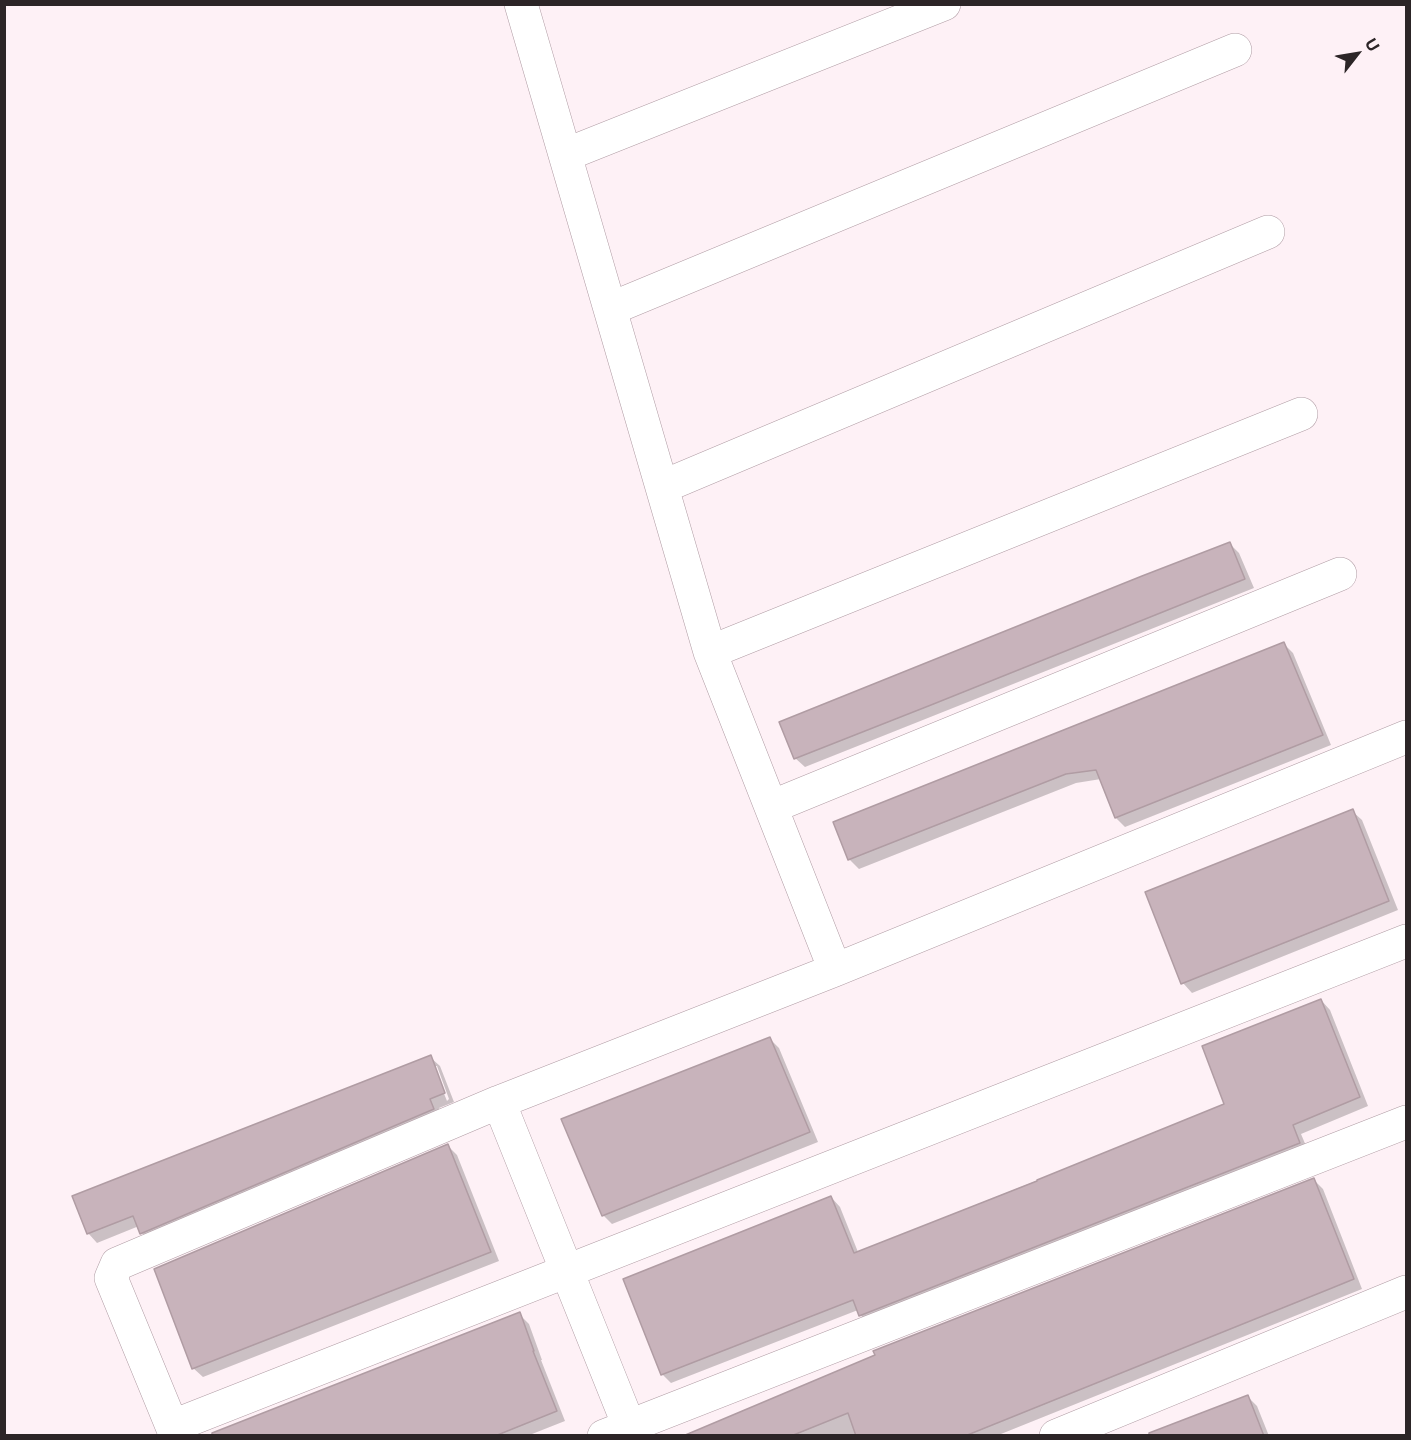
<!DOCTYPE html>
<html>
<head>
<meta charset="utf-8">
<style>
  body { margin:0 }
  #map { position:relative; width:1411px; height:1440px; overflow:hidden; background:#fef1f6; font-family:Inter,sans-serif }
  canvas { display:block }
  .frame { position:absolute; inset:0; border:6px solid #2c2527; pointer-events:none }
  .north { position:absolute; left:1327px; top:24px; width:60px; height:60px; -webkit-text-stroke:4px #fef1f6; paint-order:stroke; rotate:59deg; font-size:16px; font-weight:700; line-height:24px; text-align:center; color:#2c2527 }
  .north::after { content:''; display:block; margin:auto; width:21px; height:27px; background:#2c2527; clip-path:polygon(50% 0,100% 100%,50% 72%,0 100%) }
</style>
</head>
<body>
<div id="map">
<canvas width="1411" height="1440"></canvas>
<div class="frame"></div>
<div class="north">U</div>
</div>
<script>
const ctx = document.querySelector('canvas').getContext('2d');
ctx.lineJoin = 'round';
function fillPath(path, color) { ctx.fillStyle = color; ctx.fill(path, 'evenodd'); }
const shape = rows => new Path2D(rows.map(r => 'M' + r).join(''));
function stroke(path, color, width, dash) { ctx.strokeStyle = color; ctx.lineWidth = width; ctx.lineCap = dash ? 'butt' : 'round'; ctx.setLineDash(dash || []); ctx.stroke(path); }
fillPath(shape([
  [1230,544,1239,553,1254,588,805,767,795,758],
  [1284,644,1293,653,1331,745,1125,827,1116,818,1101,779,1076,783,859,869,849,859],
  [1352,811,1362,820,1398,910,1192,993,1183,983],
  [1321,1000,1330,1010,1368,1106,1301,1134,1309,1153,870,1324,860,1315,858,1310,671,1383,662,1374,831,1197,840,1207,858,1252,1226,1105],
  [769,1038,779,1048,818,1142,612,1224,603,1215],
  [430,1057,440,1066,454,1102,439,1108,443,1119,151,1242,142,1233,139,1226,97,1243,88,1233],
  [433,1066,437,1066,449,1099,447,1101],
  [448,1146,457,1155,499,1261,203,1377,193,1368],
  [1314,1180,1323,1189,1362,1289,996,1436,686,1436],
  [519,1314,529,1324,542,1360,541,1360,565,1421,527,1436,225,1436],
  [1247,1396,1257,1406,1269,1436,1150,1436]
]), '#0003');
const building = shape([
  [1230,542,1245,579,931,705,794,759,779,722,1142,576,1230,542],
  [1284,642,1323,735,1115,818,1096,770,1066,774,848,860,833,822,1284,642],
  [1353,809,1389,901,1181,984,1145,892,1353,809],
  [1321,999,1360,1097,1293,1125,1300,1143,859,1316,853,1300,661,1375,623,1279,831,1196,854,1253,1037,1181,1037,1180,1224,1104,1202,1046,1321,999],
  [770,1037,810,1132,602,1216,561,1119,770,1037],
  [431,1055,445,1093,430,1099,434,1109,140,1234,133,1216,87,1234,72,1196,431,1055],
  [448,1144,491,1252,192,1369,154,1269,448,1144],
  [1314,1178,1354,1279,1332,1288,965,1436,856,1436,848,1413,791,1436,683,1436,875,1355,873,1351,1314,1178],
  [520,1312,534,1351,533,1351,557,1411,495,1436,212,1436,212,1433,520,1312],
  [1248,1395,1264,1436,1149,1436,1149,1433,1248,1395]
]);
fillPath(building, '#c8b3bb');
stroke(building, '#b09ca3', 1.5);
const minor = shape([
  [521,4,710,652,835,970],
  [565,155,944,4],
  [610,309,1235,50],
  [662,487,1268,232],
  [710,652,1301,414],
  [771,807,1340,574],
  [499,1102,633,1436],
  [173,1426,1406,941],
  [176,1436,111,1278,117,1264,499,1102,835,970,1406,737],
  [604,1436,1406,1122],
  [1056,1436,1406,1292]
]);
stroke(minor, '#b09ca4', 34);
stroke(minor, '#fff', 33);
</script>
</body>
</html>
